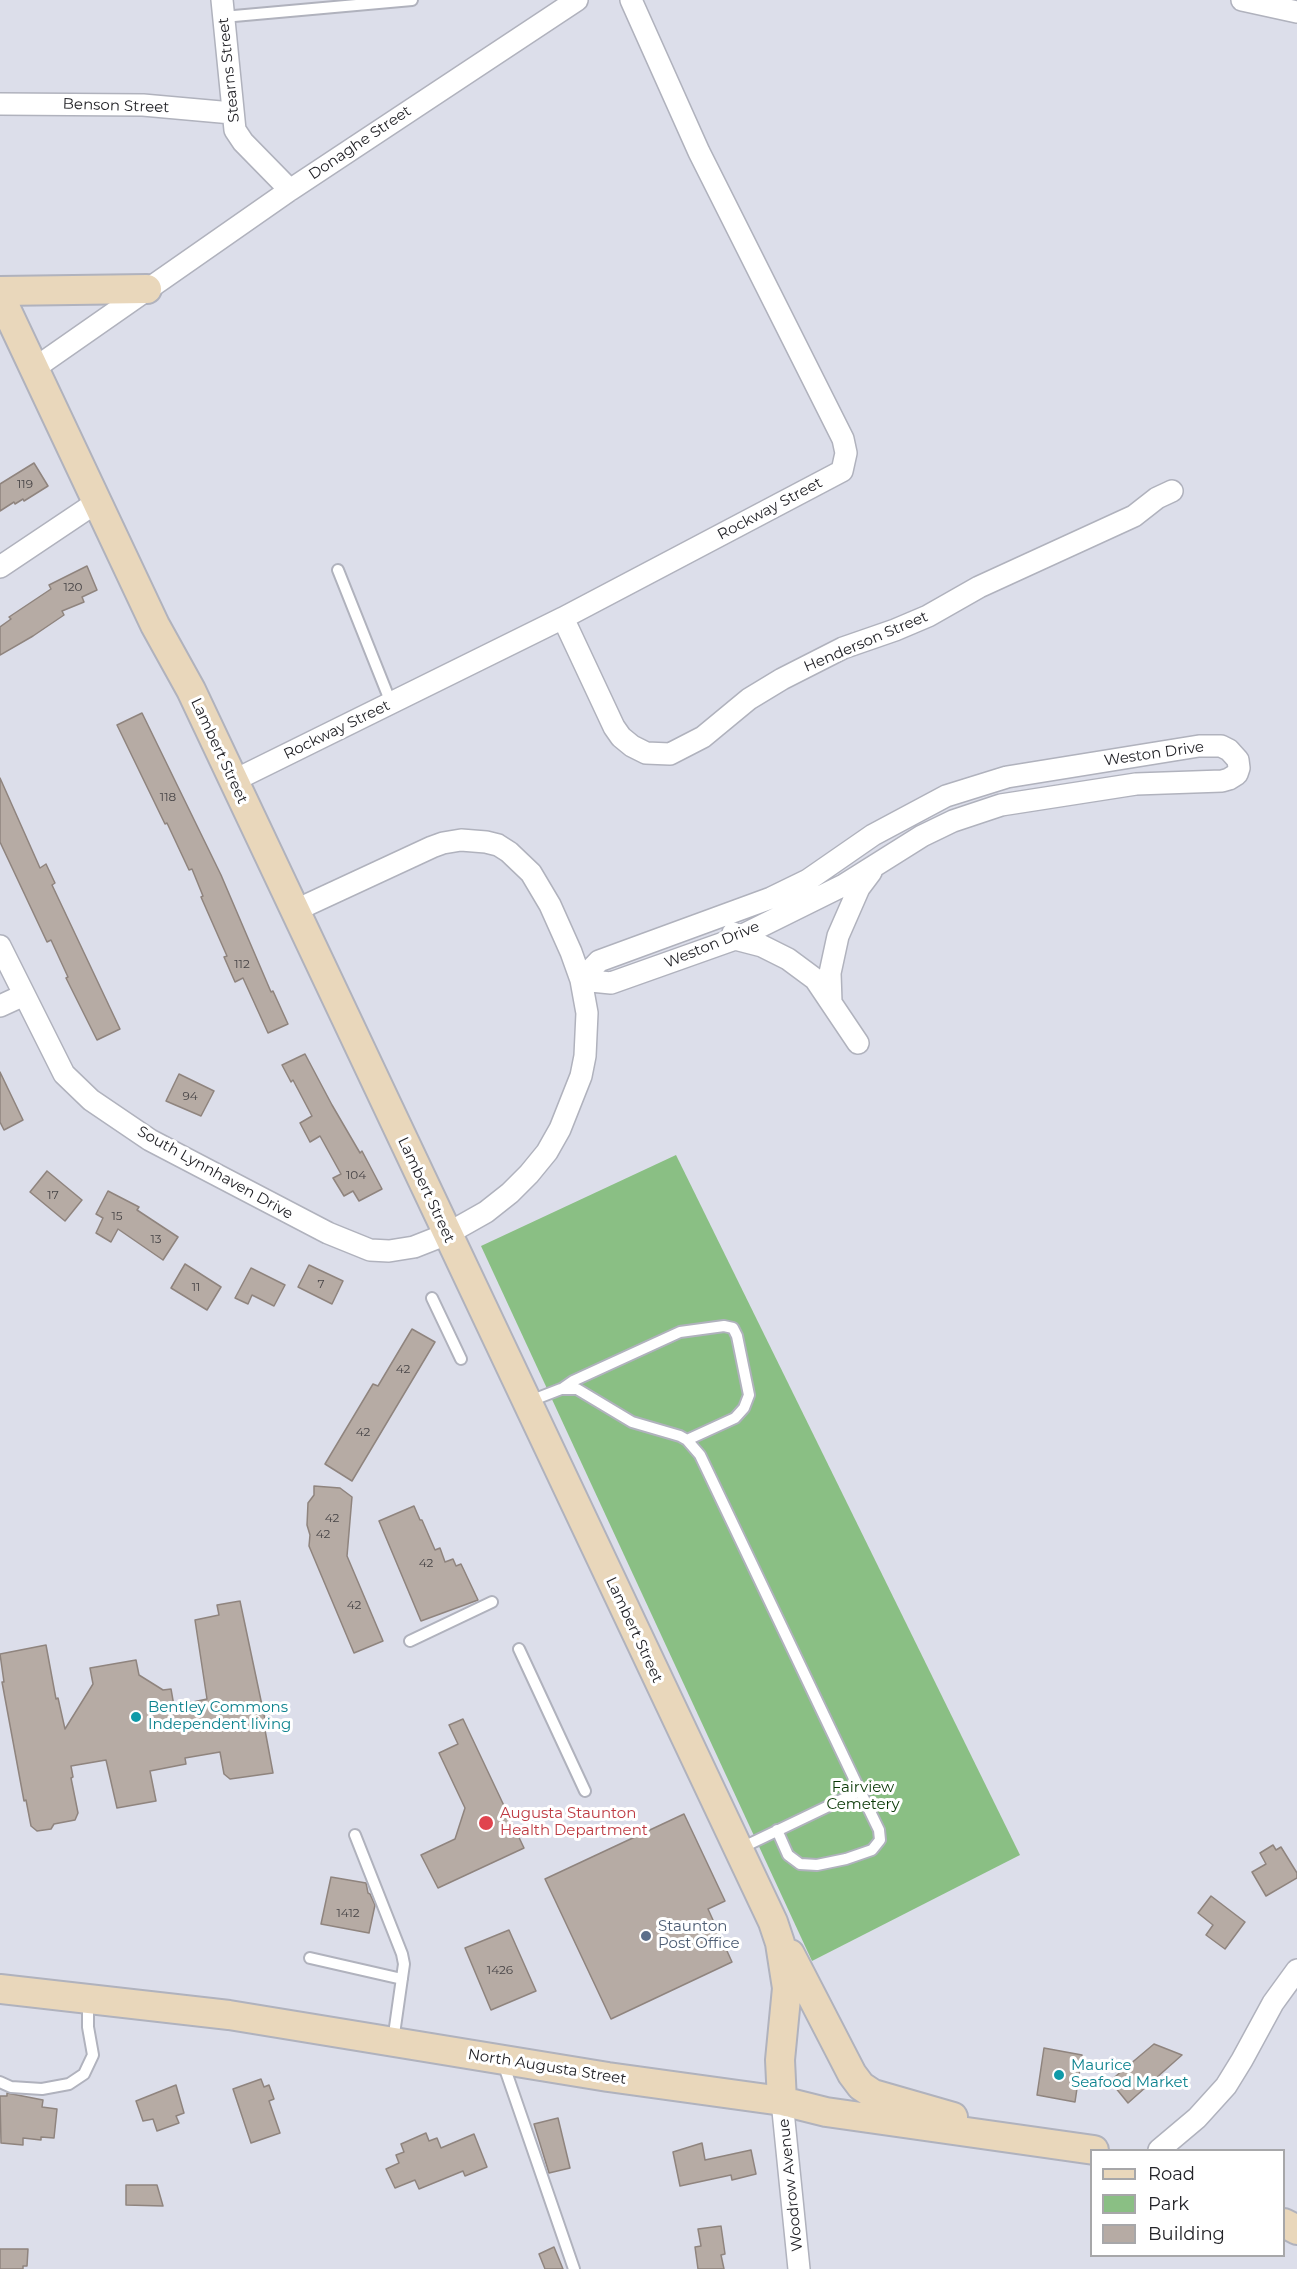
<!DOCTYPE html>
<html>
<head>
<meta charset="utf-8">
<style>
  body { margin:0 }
  #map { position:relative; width:1297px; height:2269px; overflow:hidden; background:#dcdeea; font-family:Montserrat,sans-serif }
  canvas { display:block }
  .legend { position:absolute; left:1090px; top:2149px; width:195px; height:108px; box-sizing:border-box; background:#fff; border:2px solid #a7a7a9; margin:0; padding:8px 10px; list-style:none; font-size:18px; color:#232328 }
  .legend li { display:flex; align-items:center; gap:12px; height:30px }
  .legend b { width:30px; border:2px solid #a7a7a9 }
</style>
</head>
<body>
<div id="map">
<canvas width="1297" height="2269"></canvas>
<ul class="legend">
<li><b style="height:8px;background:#e9d7bb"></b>Road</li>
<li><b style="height:16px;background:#8abf84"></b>Park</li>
<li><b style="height:16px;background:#b6aba4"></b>Building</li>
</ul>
</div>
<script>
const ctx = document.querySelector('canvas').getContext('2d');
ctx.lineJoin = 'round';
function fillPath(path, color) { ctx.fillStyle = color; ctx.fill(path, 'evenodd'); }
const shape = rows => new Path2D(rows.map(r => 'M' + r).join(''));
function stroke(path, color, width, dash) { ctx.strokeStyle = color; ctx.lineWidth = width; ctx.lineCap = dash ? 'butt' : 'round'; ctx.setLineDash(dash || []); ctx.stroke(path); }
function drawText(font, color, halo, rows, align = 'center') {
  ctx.font = font + ' Montserrat,sans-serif'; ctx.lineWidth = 6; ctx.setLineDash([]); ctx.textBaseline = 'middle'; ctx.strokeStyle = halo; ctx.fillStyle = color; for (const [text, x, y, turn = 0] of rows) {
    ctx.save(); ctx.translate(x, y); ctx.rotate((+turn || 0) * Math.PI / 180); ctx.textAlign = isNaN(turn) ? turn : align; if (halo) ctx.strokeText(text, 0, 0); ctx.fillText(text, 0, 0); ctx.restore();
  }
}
fillPath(shape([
  [676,1155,1020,1855,812,1961,481,1246]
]), '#8abf84');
const building = shape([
  [34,463,48,486,24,501,23,499,15,504,14,502,0,511,0,484,34,463],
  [87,566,97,590,82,597,84,602,62,611,64,615,33,636,0,655,0,627,11,619,9,617,51,589,49,585,87,566],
  [142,713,221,875,271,992,273,991,288,1024,268,1033,243,978,235,982,224,957,227,956,201,897,203,896,192,869,189,870,167,823,165,824,117,725,142,713],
  [0,778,40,868,46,864,55,883,52,885,120,1029,97,1040,66,978,68,977,51,940,47,942,0,842,0,778],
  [305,1054,332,1105,360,1153,362,1151,382,1189,359,1201,353,1191,344,1196,333,1178,341,1174,320,1136,310,1142,300,1123,312,1116,293,1080,291,1082,282,1065,305,1054],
  [0,1072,23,1120,4,1130,0,1122,0,1072],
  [179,1074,214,1091,201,1116,166,1101,179,1074],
  [47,1171,82,1200,65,1221,30,1192,47,1171],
  [108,1191,139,1207,137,1210,178,1237,163,1260,118,1229,111,1242,96,1233,103,1218,96,1214,108,1191],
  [185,1264,221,1287,207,1310,171,1288,185,1264],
  [309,1265,343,1281,332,1304,298,1287,309,1265],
  [251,1268,285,1285,274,1306,252,1295,248,1304,235,1298,251,1268],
  [412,1329,435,1342,352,1481,325,1464,373,1384,378,1386,412,1329],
  [314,1486,340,1488,352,1497,347,1556,383,1641,354,1653,309,1546,310,1535,307,1525,308,1503,314,1495,314,1486],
  [414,1506,420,1520,422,1520,435,1550,440,1548,445,1562,453,1559,456,1566,461,1564,478,1600,421,1621,379,1521,414,1506],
  [240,1601,267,1729,265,1730,273,1773,230,1779,224,1774,220,1752,185,1758,186,1764,150,1771,156,1801,117,1808,106,1760,71,1766,73,1777,71,1778,78,1813,75,1820,54,1824,51,1829,37,1831,31,1826,26,1800,24,1801,2,1682,4,1682,0,1654,46,1645,56,1699,58,1698,65,1729,93,1684,90,1668,136,1660,139,1675,163,1690,171,1689,174,1706,207,1699,195,1620,219,1615,217,1605,240,1601],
  [463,1719,524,1848,438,1888,421,1855,455,1839,465,1808,439,1753,458,1744,449,1725,463,1719],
  [684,1814,725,1901,708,1909,732,1962,611,2019,545,1879,684,1814],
  [1273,1845,1276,1850,1281,1847,1297,1873,1297,1878,1266,1896,1252,1872,1266,1864,1260,1853,1273,1845],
  [331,1877,366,1883,368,1893,370,1894,375,1905,369,1933,321,1924,331,1877],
  [1211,1896,1245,1922,1225,1949,1206,1935,1213,1925,1198,1913,1211,1896],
  [509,1930,536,1991,491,2010,465,1948,509,1930],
  [1154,2044,1182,2055,1128,2103,1110,2081,1154,2044],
  [1044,2048,1082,2055,1075,2102,1037,2095,1044,2048],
  [261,2079,264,2087,269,2085,274,2099,269,2101,280,2133,251,2143,233,2089,261,2079],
  [176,2085,184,2113,176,2116,179,2123,157,2131,153,2119,143,2121,136,2101,176,2085],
  [7,2093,43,2100,42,2107,57,2109,54,2138,41,2137,41,2140,23,2138,23,2145,1,2143,0,2096,7,2096,7,2093],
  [558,2118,570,2168,549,2173,534,2124,558,2118],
  [426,2133,429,2141,437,2138,441,2148,474,2134,487,2167,465,2176,463,2171,419,2189,415,2180,395,2188,386,2169,399,2163,396,2155,404,2152,401,2144,426,2133],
  [702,2143,705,2160,751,2150,756,2174,732,2180,731,2175,680,2186,673,2152,702,2143],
  [126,2185,157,2185,163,2206,126,2205,126,2185],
  [721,2226,725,2254,721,2255,724,2269,698,2269,695,2247,701,2246,698,2229,721,2226],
  [554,2247,563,2269,545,2269,539,2254,554,2247],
  [0,2249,28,2249,27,2266,23,2266,23,2269,0,2269,0,2249]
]);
fillPath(building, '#b6aba4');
stroke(building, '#8f847e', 1.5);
const lane = shape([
  [223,17,412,0],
  [338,570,391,703],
  [432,1298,461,1359],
  [563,1388,573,1381,680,1332,724,1326,733,1328,737,1336,749,1395,744,1408,735,1418,687,1440],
  [530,1401,561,1389,577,1389,632,1422,680,1436,687,1440,700,1455,860,1791,879,1830,880,1840,872,1850,846,1859,817,1865,800,1864,788,1855,777,1830],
  [410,1641,492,1602],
  [519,1649,585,1791],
  [355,1835,402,1954,404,1964,393,2041],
  [739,1849,860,1791],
  [310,1958,402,1979],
  [503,2063,574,2269],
  [0,2082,11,2087,42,2089,69,2084,84,2074,93,2055,88,2027,88,2000]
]);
const street = shape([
  [222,0,235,130,243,142,290,190],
  [1242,0,1297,12],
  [0,104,143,105,232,113],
  [35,368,290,190,577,0],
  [0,567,97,502],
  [563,618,614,727,621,737,632,746,646,753,670,754,703,737,749,699,782,679,843,648,895,630,928,616,979,587,1134,516,1157,498,1172,491],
  [1199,746,1221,746,1229,750,1238,760,1239,768,1237,774,1229,779,1222,781,1136,784,1001,805,953,821,922,836,844,885,735,939,611,983,581,980,599,961,771,898,808,880,873,835,946,796,1007,777,1199,746],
  [233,781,563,618,842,471,846,453,843,439,699,152,631,0],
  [733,933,735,939,762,946,788,959,815,979,858,1043],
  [0,946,64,1074,91,1100,150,1140,328,1233,370,1250,389,1251,414,1247,447,1234,486,1212,510,1193,529,1174,547,1152,560,1129,581,1076,585,1056,587,1013,581,980,571,952,550,905,531,873,509,852,498,845,486,842,461,840,443,843,432,847,294,911],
  [831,1002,830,973,838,936,859,888,871,872],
  [0,1006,24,995],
  [782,2101,799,2269],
  [1159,2150,1197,2118,1226,2086,1242,2060,1273,2003,1297,1970]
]);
const secondary = shape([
  [0,291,147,289],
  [0,296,155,625,191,690,773,1922,780,1943,787,1988,780,2060,782,2101],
  [790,1954,852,2074,861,2086,873,2094,953,2117],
  [0,1989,229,2015,608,2077,782,2101,826,2112,1094,2150],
  [1284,2223,1297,2230]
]);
stroke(lane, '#b0b2bd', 14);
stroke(street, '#b0b2bd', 24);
stroke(secondary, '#b0b2bd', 32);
stroke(lane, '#fff', 10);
stroke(street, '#fff', 21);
stroke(secondary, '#e9d7bb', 28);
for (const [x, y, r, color] of [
  [136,1717,6,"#0f9aa8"],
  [486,1823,8,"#e0444e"],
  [646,1936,6,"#5c6f8a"],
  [1059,2075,6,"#0f9aa8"]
]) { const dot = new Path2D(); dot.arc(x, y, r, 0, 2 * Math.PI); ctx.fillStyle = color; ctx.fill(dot); stroke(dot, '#fff', 2); }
drawText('12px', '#484547', null, [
  ["119",25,484],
  ["120",73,587],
  ["118",168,797],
  ["112",242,964],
  ["94",190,1096],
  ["104",356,1175],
  ["17",53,1195],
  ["15",117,1216],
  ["13",156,1239],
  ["7",321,1284],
  ["11",196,1287],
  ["42",403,1369],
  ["42",363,1432],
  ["42",332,1518],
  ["42",323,1534],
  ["42",426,1563],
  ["42",354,1605],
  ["1412",348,1913],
  ["1426",500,1970]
]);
drawText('15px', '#232328', '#fff', [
  ["Stearns Street",229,70,-96],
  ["Benson Street",116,106,2],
  ["Donaghe Street",360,143,-34],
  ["Rockway Street",770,509,-28],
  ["Henderson Street",866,642,-23],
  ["Rockway Street",337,730,-26],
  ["Lambert Street",219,751,65],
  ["Weston Drive",1154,754,-8],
  ["Weston Drive",712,945,-22],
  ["South Lynnhaven Drive",215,1173,29],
  ["Lambert Street",426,1190,65],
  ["Lambert Street",634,1630,65],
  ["North Augusta Street",547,2067,9],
  ["Woodrow Avenue",791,2185,-96]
]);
drawText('15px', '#0d838f', '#fff', [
  ["Bentley Commons",148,1708],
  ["Independent living",148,1725],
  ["Maurice",1071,2066],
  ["Seafood Market",1071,2083]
], 'left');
drawText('15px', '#093805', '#fff', [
  ["Fairview",863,1788],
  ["Cemetery",863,1805]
]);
drawText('15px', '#be3a42', '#fff', [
  ["Augusta Staunton",500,1814],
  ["Health Department",500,1831]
], 'left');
drawText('15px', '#4e5e75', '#fff', [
  ["Staunton",658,1927],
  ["Post Office",658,1944]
], 'left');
</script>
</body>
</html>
